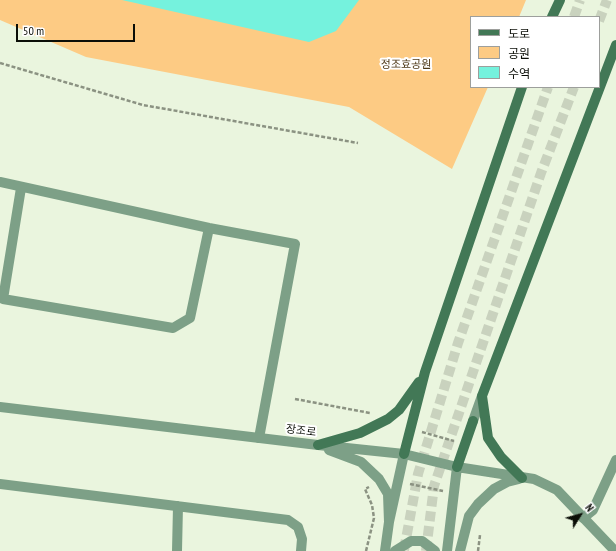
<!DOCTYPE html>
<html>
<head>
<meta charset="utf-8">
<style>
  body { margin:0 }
  #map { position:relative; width:616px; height:551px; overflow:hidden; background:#eaf5de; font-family:"PT Sans Narrow","Noto Sans KR",sans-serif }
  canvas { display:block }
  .legend { position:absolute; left:470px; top:16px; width:130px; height:72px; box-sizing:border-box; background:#fff; border:1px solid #9d9f9c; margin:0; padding:5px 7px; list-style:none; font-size:12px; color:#0b0e07 }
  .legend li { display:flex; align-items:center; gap:8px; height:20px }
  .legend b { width:20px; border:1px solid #9d9f9c }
  .north { position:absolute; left:560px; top:495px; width:40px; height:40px; -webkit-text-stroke:3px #fff; paint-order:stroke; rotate:53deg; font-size:11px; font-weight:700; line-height:16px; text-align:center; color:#0b0e07 }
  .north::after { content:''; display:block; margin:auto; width:14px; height:18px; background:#0b0e07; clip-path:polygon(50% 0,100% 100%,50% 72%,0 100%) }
  .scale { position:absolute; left:16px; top:24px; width:119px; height:18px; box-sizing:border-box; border:2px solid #0b0e07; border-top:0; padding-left:5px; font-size:12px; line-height:14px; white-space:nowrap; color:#0b0e07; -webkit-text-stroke:3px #fff; paint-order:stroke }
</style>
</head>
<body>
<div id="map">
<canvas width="616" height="551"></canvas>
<ul class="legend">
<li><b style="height:5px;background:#427856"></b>도로</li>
<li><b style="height:11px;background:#fdcb84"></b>공원</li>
<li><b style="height:11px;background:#75f2dd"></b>수역</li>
</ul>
<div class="north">N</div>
<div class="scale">50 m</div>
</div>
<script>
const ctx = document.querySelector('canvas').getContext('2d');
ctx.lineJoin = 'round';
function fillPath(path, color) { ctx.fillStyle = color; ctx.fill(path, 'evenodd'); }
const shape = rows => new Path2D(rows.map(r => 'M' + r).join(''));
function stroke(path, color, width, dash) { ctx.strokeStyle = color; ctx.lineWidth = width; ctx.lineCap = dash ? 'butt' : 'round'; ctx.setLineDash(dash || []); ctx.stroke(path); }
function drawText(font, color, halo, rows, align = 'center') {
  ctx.font = font + ' "PT Sans Narrow","Noto Sans KR",sans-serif'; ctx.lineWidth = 4; ctx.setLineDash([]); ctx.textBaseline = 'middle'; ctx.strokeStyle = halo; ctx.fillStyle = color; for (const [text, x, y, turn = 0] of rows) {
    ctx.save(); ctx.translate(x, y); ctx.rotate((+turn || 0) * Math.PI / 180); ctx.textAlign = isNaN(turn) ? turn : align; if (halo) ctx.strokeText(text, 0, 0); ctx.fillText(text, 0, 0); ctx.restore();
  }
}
fillPath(shape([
  [0,0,526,0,519,17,471,17,471,87,488,87,452,169,349,107,86,57,0,20]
]), '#fdcb84');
fillPath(shape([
  [122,0,359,0,336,31,309,42]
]), '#75f2dd');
stroke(shape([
  [574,17,580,0],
  [599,21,607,0],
  [404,550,418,474,458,343,548,87],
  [426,551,434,486,541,173,574,87]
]), '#c9d2be', 10, [10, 5]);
stroke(shape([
  [0,63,143,105,358,143],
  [295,399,370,413],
  [422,432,454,441],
  [410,484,443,491],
  [366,551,374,518,372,505,365,489,369,487],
  [478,551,480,535]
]), '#8b9282', 2.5, [4, 2]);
stroke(shape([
  [0,182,209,228,295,244,259,438],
  [21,188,3,299,173,328,190,318,209,228],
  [0,484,288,520,298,527,302,539,301,551],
  [583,518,593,510,616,460],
  [177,551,178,506]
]), '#7da087', 10);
stroke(shape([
  [0,407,318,445,404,454,457,467,534,479,557,490,615,551],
  [473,421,482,396],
  [329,450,361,462,379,479,388,494,389,522],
  [385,551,389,522,404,454],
  [395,551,411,541,422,541,435,551],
  [447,551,457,467],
  [460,551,469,516,478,504,494,489,507,482,519,479]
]), '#7da087', 10);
stroke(shape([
  [552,17,560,0],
  [318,445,360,433,388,419,399,410,419,382],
  [404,454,425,372,522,87],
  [457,467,473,421],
  [522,478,501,457,488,438,482,396,616,45]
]), '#427856', 10);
drawText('11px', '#4e3816', '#fff', [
  ["정조효공원",406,65]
]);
drawText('11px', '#0b0e07', '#fff', [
  ["장조로",301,431,7]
]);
</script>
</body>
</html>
